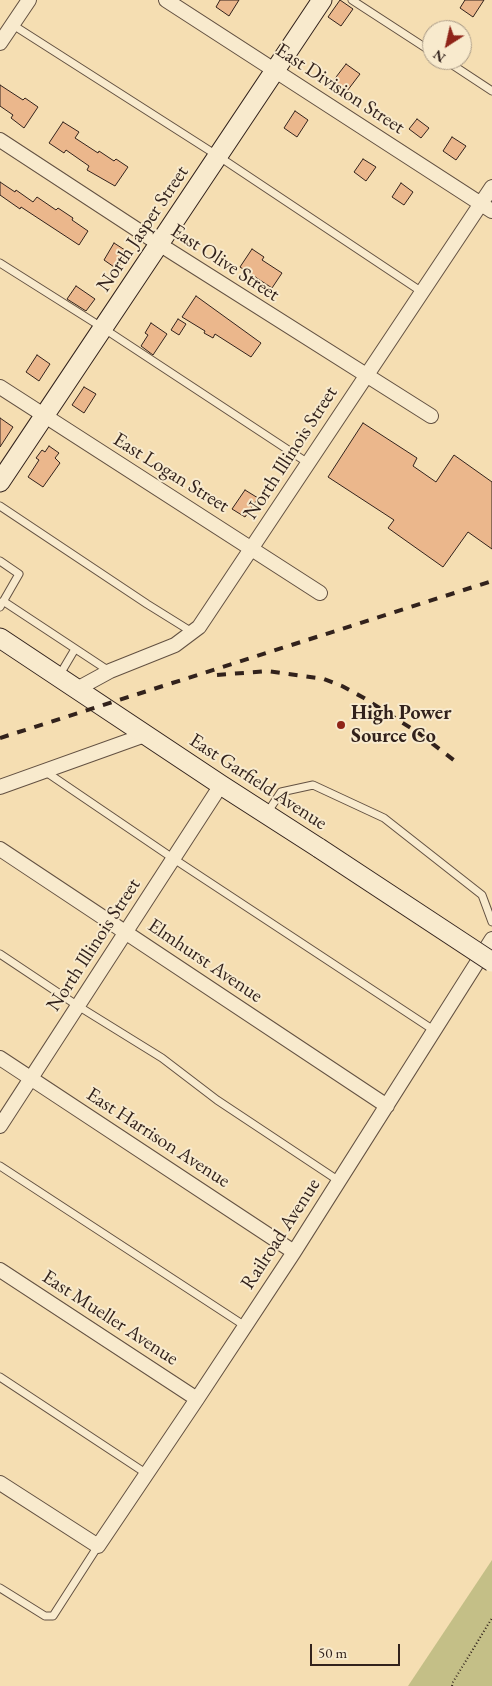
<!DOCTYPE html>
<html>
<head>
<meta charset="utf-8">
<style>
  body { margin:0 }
  #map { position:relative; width:492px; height:1686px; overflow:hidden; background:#f5deb2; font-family:"EB Garamond",serif }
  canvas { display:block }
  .north { position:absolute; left:422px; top:20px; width:50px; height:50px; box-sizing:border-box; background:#f8eacd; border:1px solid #a99a86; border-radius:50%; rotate:215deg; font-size:14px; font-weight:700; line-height:20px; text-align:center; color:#32221c }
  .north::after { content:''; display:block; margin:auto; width:18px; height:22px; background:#8f2418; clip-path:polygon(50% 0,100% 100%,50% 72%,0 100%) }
  .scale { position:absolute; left:310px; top:1644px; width:90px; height:22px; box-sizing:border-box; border:2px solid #32221c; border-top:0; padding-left:6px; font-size:15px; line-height:18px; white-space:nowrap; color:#32221c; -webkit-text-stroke:4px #f8eacd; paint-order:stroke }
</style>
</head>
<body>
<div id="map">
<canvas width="492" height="1686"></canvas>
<div class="north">N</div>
<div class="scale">50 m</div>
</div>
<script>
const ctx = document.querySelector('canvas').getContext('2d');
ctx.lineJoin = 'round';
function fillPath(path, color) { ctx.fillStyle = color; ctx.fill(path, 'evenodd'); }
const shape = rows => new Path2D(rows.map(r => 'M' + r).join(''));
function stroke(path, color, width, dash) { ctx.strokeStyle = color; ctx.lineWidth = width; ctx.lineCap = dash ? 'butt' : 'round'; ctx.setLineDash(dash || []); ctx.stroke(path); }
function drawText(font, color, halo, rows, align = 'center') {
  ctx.font = font + ' "EB Garamond",serif'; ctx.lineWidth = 4; ctx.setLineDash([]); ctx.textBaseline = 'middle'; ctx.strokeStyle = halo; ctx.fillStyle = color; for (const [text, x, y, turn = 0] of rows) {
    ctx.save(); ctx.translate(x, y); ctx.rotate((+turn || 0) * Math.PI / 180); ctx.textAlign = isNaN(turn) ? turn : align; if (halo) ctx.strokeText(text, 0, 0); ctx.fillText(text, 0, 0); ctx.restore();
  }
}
fillPath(shape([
  [492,1560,492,1686,408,1686]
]), '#c4bf87');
const building = shape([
  [220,0,239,0,229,16,216,7,220,0],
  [340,0,353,9,341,26,328,17,340,0],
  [465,0,484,0,473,17,460,8,465,0],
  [346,64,360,74,344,95,330,85,346,64],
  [0,85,23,100,25,98,38,107,24,128,11,118,13,115,0,106,0,85],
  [295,111,308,120,297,137,284,128,295,111],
  [417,119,429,128,421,138,409,129,417,119],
  [63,122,79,132,75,138,98,153,99,151,114,161,116,159,128,167,115,186,87,170,89,166,66,150,64,153,49,143,63,122],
  [452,137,466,146,456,160,443,151,452,137],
  [363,159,376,167,366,181,354,172,363,159],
  [0,182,15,192,16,190,33,202,37,197,56,210,58,208,73,218,72,220,88,231,79,245,21,207,20,209,0,195,0,182],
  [401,183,413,192,404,205,392,197,401,183],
  [114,243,128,252,117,269,104,260,114,243],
  [252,249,264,257,262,260,282,273,272,288,240,267,252,249],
  [76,286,95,299,86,311,67,299,76,286],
  [196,296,261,343,251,357,215,334,213,338,204,333,205,331,182,317,196,296],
  [178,319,186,324,179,335,171,330,178,319],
  [151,323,167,334,153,355,141,346,148,335,145,333,151,323],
  [37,355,50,364,39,381,26,372,37,355],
  [84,387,96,394,84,413,72,405,84,387],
  [0,418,13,427,0,447,0,418],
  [363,423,417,458,413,466,436,482,454,455,492,482,492,549,468,532,443,567,388,528,394,520,328,477,363,423],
  [49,446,59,453,55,458,60,463,43,487,28,477,39,460,36,458,42,450,45,452,49,446],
  [245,490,258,498,245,517,232,509,245,490]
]);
fillPath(building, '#ebb78c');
stroke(building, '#32221c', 1);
const lane = shape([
  [352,0,432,52],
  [13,25,218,156,422,292],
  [445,60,492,91],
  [0,263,103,328,308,463],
  [0,506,147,604,192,632],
  [0,561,19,574,0,607],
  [3,601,109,671],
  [59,676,75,649],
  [46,772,174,859,435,1031],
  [267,813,281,792,313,785,384,818,482,895,492,922],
  [0,954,78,1006,162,1058,217,1100,339,1181],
  [0,1166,245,1326],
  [0,1377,147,1474],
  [0,1588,45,1616,53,1616,98,1546]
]);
const street = shape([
  [166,0,492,211],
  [0,43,29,0],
  [0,140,159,244,431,416],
  [0,387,320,593],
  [77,689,110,671,175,645,199,627,492,187],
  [0,787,145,735],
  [0,849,387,1106],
  [0,1058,294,1252],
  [0,1126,221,785],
  [0,1270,197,1399],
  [0,1483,98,1546,197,1399,294,1252,492,939]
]);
const secondary = shape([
  [0,482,322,0],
  [0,638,221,785,319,848]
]);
stroke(lane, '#635142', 9);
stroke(street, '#635142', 16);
stroke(secondary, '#32221c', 21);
stroke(shape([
  [452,1686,453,1682,492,1618]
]), '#32221c', 2, [1, 2.5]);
stroke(lane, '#f8eacd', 7);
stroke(street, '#f8eacd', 14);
stroke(secondary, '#f8eacd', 19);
stroke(shape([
  [217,675,268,671,324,679,342,686,364,698,420,734,460,765],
  [0,738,492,581]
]), '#32221c', 4, [9, 9]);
const secondaryBridge = shape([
  [319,848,492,962]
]);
stroke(secondaryBridge, '#32221c', 21, []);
stroke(secondaryBridge, '#f8eacd', 19);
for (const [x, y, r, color] of [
  [341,725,5,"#8f2418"]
]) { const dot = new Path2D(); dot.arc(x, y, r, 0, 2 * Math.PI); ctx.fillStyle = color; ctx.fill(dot); stroke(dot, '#f8eacd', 2); }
drawText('20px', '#32221c', '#f8eacd', [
  ["East Division Street",340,89,33],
  ["North Jasper Street",143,229,-56],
  ["East Olive Street",225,263,33],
  ["North Illinois Street",291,453,-57],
  ["East Logan Street",171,473,32],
  ["East Garfield Avenue",258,782,33],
  ["North Illinois Street",94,945,-57],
  ["Elmhurst Avenue",205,961,34],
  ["East Harrison Avenue",158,1138,33],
  ["Railroad Avenue",281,1234,-57],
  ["East Mueller Avenue",110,1318,33]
]);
drawText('bold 20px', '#32221c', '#f8eacd', [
  ["High Power",351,714],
  ["Source Co",351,737]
], 'left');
</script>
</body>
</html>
